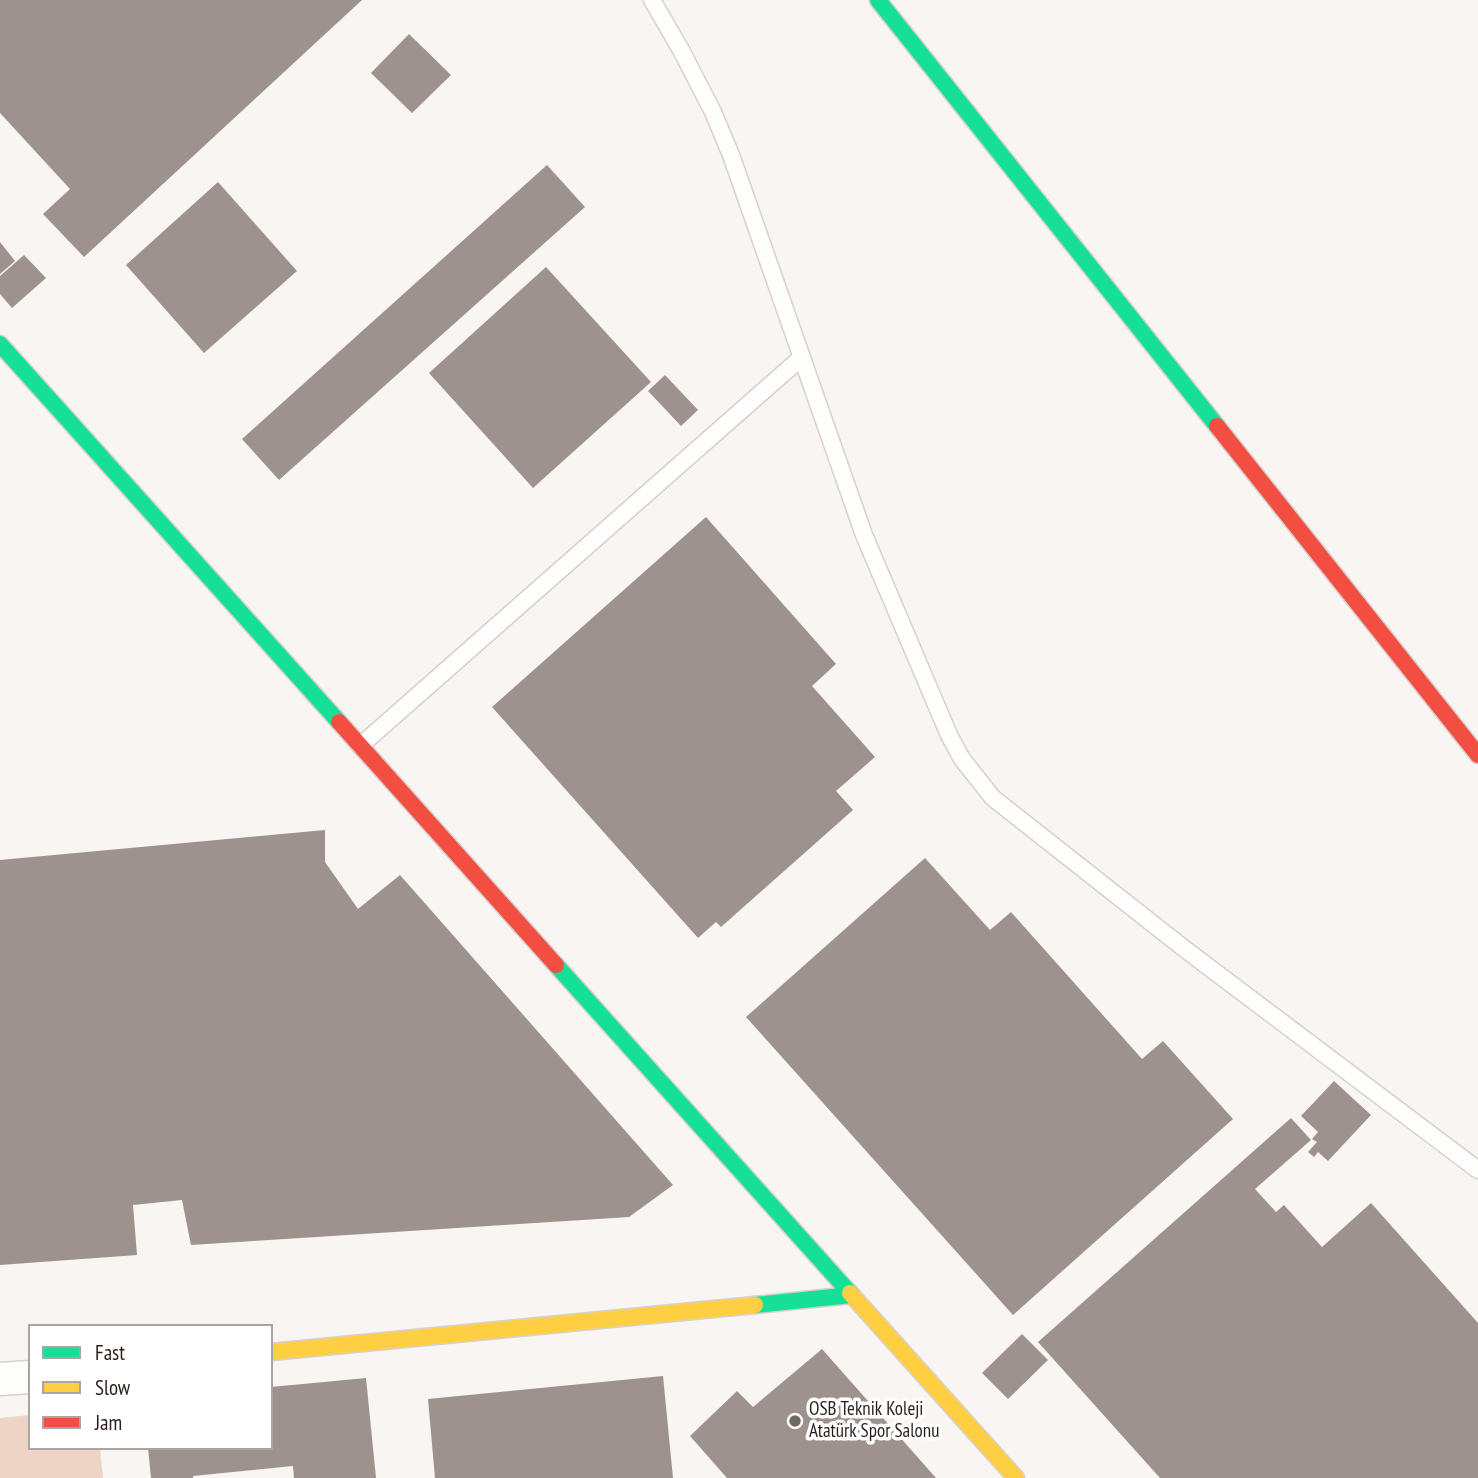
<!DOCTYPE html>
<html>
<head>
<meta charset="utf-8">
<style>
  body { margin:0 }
  #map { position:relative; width:1478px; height:1478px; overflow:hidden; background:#f8f5f3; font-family:"PT Sans Narrow",sans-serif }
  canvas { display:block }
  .legend { position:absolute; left:28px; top:1324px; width:245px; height:126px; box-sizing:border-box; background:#fff; border:2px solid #a9a5a3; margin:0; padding:9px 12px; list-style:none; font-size:21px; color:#291e19 }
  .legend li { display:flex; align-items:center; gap:14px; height:35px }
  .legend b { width:35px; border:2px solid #a9a5a3 }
</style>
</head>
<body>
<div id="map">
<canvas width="1478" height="1478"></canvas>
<ul class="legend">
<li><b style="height:9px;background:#16e098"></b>Fast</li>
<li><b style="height:9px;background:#ffcf43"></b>Slow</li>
<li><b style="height:9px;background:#f24e42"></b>Jam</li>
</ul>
</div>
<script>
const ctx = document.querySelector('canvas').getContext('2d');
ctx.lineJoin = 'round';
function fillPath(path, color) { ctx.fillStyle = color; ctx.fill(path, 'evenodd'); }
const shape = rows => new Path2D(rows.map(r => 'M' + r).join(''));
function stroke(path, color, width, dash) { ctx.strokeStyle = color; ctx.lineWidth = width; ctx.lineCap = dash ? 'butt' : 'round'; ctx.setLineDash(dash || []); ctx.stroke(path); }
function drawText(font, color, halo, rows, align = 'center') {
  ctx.font = font + ' "PT Sans Narrow",sans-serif'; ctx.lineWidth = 7; ctx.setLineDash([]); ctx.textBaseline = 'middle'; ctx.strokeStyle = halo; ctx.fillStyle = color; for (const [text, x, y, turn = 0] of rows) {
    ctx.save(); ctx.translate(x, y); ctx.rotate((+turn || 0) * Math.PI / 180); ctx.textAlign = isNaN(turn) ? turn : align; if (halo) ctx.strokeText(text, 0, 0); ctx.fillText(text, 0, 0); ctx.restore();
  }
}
fillPath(shape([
  [30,1415,30,1448,100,1448,103,1478,0,1478,0,1418]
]), '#eed3c7');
fillPath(shape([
  [0,0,362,0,84,257,43,214,70,189,0,113],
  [409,34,451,75,412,113,371,73],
  [547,165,585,207,279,480,242,439],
  [218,182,297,271,204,353,126,265],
  [0,242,15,261,0,274],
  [24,255,46,278,12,308,0,294,0,276],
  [546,267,651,382,533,488,429,373],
  [665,375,698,410,681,426,648,391],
  [706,517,836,664,812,686,875,757,836,791,853,810,721,927,716,922,698,938,492,707],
  [325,830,325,862,358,909,400,875,673,1185,629,1217,191,1245,182,1200,133,1205,137,1255,0,1265,0,860],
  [925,858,990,930,1011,912,1142,1059,1163,1041,1233,1119,1013,1315,746,1017],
  [1334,1081,1371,1115,1328,1161,1318,1152,1314,1157,1308,1152,1317,1142,1312,1139,1318,1132,1301,1116],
  [1291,1118,1311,1140,1255,1189,1276,1212,1284,1205,1322,1247,1371,1203,1478,1323,1478,1478,1160,1478,1038,1342],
  [1022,1334,1048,1360,1008,1399,982,1373],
  [822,1349,936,1478,727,1478,690,1436,737,1391,753,1407],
  [663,1376,673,1478,435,1478,428,1399],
  [366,1378,376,1478,294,1478,293,1466,193,1476,193,1478,151,1478,148,1448,271,1448,271,1387]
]), '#9d928d');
const lane = shape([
  [652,0,681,50,713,112,731,155,864,535,949,735,962,759,993,798,1186,950,1478,1170],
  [360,746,802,357]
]);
const street = shape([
  [0,1379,30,1377]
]);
const fast = shape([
  [878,0,1217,426],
  [0,344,339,722],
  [556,965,850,1293],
  [755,1305,852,1295]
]);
const slow = shape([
  [850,1293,1016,1478],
  [271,1352,755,1305]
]);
const jam = shape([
  [1217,426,1478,755],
  [339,722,556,965]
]);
stroke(lane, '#d8d0cd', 19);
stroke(street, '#d8d0cd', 35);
stroke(fast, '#d8d0cd', 19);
stroke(slow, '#d8d0cd', 19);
stroke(jam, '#d8d0cd', 19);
stroke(lane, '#fefefd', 16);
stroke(street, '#fefefd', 32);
stroke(fast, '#16e098', 16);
stroke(slow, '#ffcf43', 16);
stroke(jam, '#f24e42', 16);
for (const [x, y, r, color] of [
  [795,1421,7,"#716965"]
]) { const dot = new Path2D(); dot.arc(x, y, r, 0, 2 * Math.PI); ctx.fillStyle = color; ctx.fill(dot); stroke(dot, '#fff', 2.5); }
drawText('19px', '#291e19', '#fff', [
  ["OSB Teknik Koleji",809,1410],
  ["Atatürk Spor Salonu",809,1432]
], 'left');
</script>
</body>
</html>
